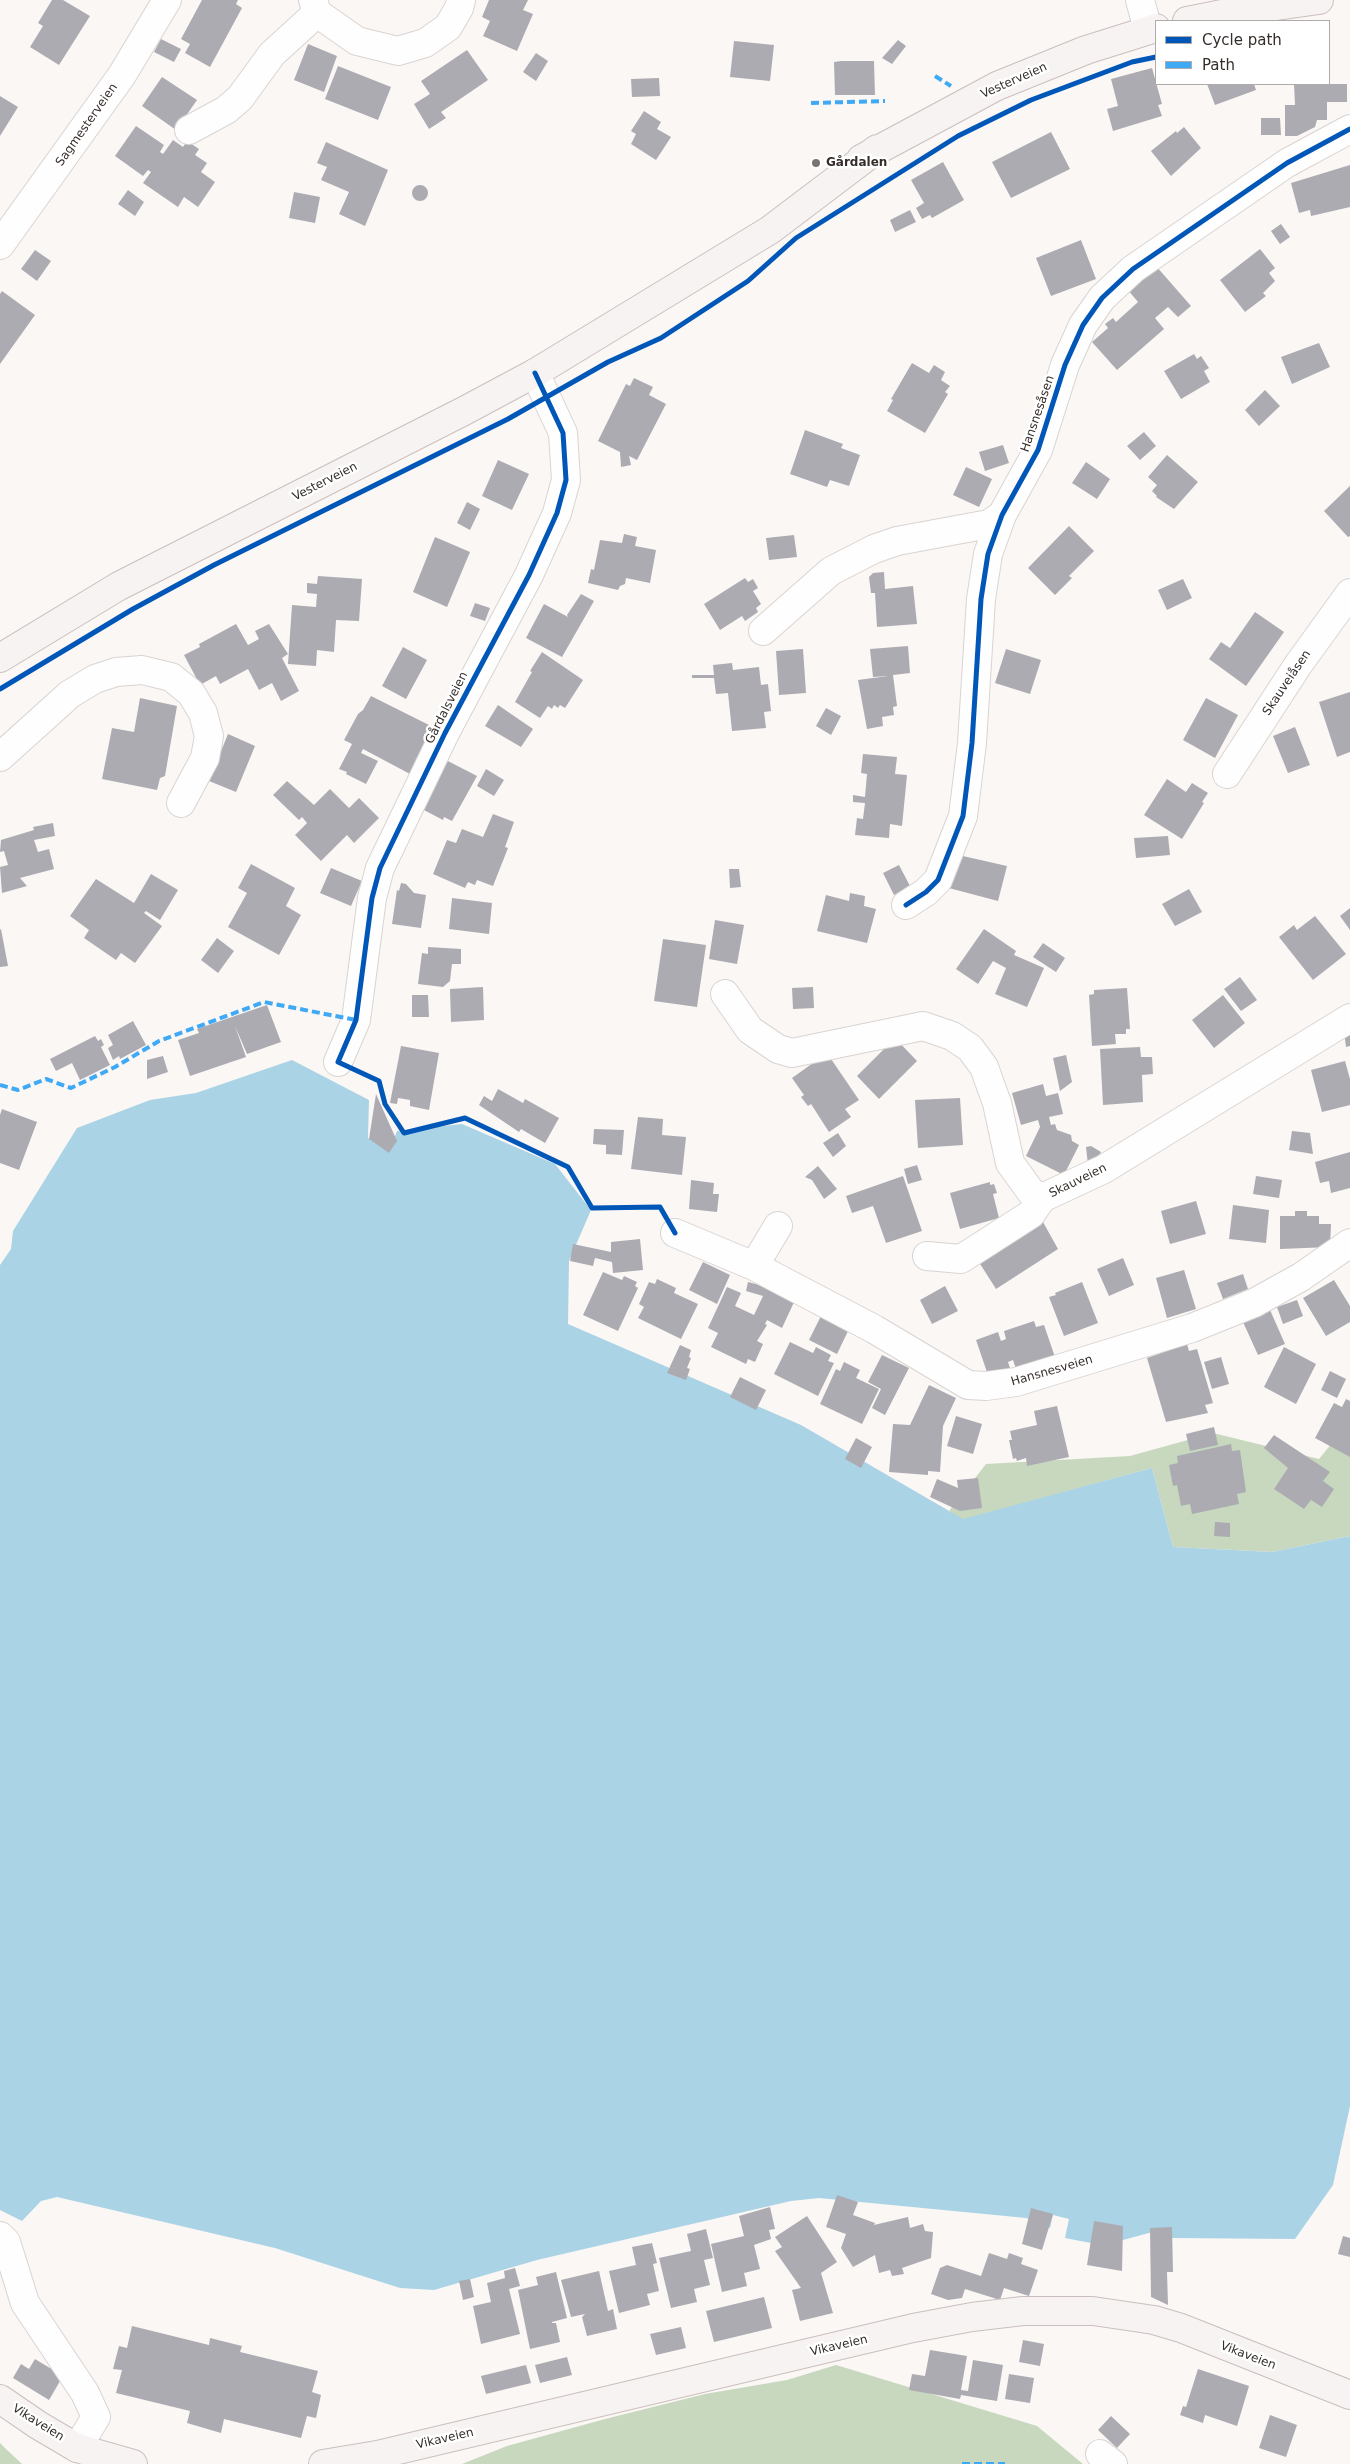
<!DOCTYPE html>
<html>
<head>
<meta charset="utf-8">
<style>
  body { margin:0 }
  #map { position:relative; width:1350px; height:2464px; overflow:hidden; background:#fbf7f5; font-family:"DejaVu Sans",sans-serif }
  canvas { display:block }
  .legend { position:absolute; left:1155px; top:20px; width:175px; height:65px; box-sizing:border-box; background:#fff; border:1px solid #aeabaa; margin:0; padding:6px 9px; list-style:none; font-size:15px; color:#352d2a }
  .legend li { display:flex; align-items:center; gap:10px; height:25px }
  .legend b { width:25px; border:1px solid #aeabaa }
</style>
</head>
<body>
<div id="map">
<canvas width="1350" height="2464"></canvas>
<ul class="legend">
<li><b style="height:6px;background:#0057b8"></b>Cycle path</li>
<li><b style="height:6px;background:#3fa9f5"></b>Path</li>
</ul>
</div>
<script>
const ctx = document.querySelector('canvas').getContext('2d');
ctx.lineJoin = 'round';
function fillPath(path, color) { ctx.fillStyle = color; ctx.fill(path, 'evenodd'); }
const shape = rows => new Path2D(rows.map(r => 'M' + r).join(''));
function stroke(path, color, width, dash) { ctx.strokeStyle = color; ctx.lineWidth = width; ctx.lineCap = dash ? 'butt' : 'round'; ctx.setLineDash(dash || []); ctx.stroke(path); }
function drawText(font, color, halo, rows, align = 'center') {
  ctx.font = font + ' "DejaVu Sans",sans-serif'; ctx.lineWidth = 5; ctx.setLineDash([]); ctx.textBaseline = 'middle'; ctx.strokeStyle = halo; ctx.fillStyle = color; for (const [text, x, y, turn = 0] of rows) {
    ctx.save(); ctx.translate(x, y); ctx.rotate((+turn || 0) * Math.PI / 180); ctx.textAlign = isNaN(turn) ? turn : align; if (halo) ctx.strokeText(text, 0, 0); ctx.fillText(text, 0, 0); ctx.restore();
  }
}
fillPath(shape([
  [1350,1421,1350,1536,1272,1552,1173,1547,1152,1468,963,1520,949,1511,986,1464,1130,1456,1213,1433,1319,1459],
  [836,2365,1037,2426,1083,2464,462,2464,507,2446,605,2419,705,2394,787,2380],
  [0,2443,6,2449,22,2464,0,2464]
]), '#c7d8bf');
fillPath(shape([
  [292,1060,369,1100,368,1138,389,1151,397,1131,462,1124,555,1164,591,1210,569,1261,568,1324,801,1425,963,1519,1152,1468,1173,1547,1272,1552,1350,1536,1350,2106,1333,2185,1295,2239,1172,2238,1171,2227,1123,2240,1094,2222,1091,2243,1065,2238,1069,2219,1053,2215,1050,2228,1026,2218,819,2198,791,2201,537,2260,434,2290,400,2288,275,2248,57,2197,41,2201,22,2221,0,2210,0,1265,11,1249,13,1231,77,1128,150,1100,196,1093]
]), '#aad3e6');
fillPath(shape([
  [52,0,63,0,90,16,59,65,30,47,43,26,38,23],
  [202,0,238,0,236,4,242,8,210,67,185,53,190,44,181,39],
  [489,0,528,0,523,10,533,14,517,51,483,36,490,21,482,17],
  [161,39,181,49,174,62,154,52],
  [898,40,906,46,892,64,882,58],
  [734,41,774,45,770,81,730,77],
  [308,44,337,56,324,92,294,80],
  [467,50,488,80,441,112,446,118,429,129,414,104,430,94,421,81],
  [536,53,548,61,536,81,523,72],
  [841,61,874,61,875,95,835,95,834,62],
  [338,66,391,87,378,120,325,99],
  [1152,68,1162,104,1158,105,1162,116,1113,131,1107,109,1118,106,1111,79],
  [162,77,197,100,176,130,142,106],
  [659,78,660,96,632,97,631,79],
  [1207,84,1254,84,1256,90,1215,105],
  [1294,84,1347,84,1347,102,1327,102,1327,120,1317,120,1315,127,1297,136,1285,136,1285,105,1295,105],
  [0,96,18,107,0,136],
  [644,111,661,122,657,129,671,137,656,160,631,144,636,134,631,131],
  [1261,118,1280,118,1281,135,1261,135],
  [136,126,164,145,160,152,163,154,173,140,183,147,187,141,199,149,195,155,207,163,201,172,215,182,198,207,184,197,178,207,143,183,151,172,148,170,143,176,115,156],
  [1184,127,1201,148,1171,176,1151,151,1176,131,1177,133],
  [1051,132,1070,169,1011,198,992,162],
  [326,142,388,170,365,226,339,214,349,192,321,180,327,167,317,163],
  [943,162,964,200,932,218,930,215,922,219,916,208,924,203,911,180],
  [1350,165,1350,207,1311,216,1310,210,1299,213,1291,183],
  '412 193a8 8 0 1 1 16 0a8 8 0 1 1-16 0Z',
  [128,190,144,202,135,216,118,204],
  [294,192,320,197,315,223,289,218],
  [910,210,916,222,895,232,890,220],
  [1281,224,1290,237,1280,244,1271,231],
  [1081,240,1096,279,1051,296,1036,258],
  [1260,249,1275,268,1269,273,1275,281,1263,293,1266,296,1245,312,1220,280],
  [35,250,51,261,37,281,21,269],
  [1156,266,1191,306,1178,317,1168,307,1155,318,1164,329,1117,370,1092,342,1108,328,1105,324,1113,318,1116,322,1138,302,1128,290],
  [2,291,35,315,0,364,0,294],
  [1319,343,1330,367,1292,384,1281,357],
  [1194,354,1197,359,1201,356,1209,368,1204,371,1210,382,1181,399,1164,371],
  [912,363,929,373,934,365,945,372,941,380,950,386,945,392,948,394,925,433,887,411,893,400,891,399],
  [634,378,653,387,649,395,666,404,637,460,629,456,631,465,621,467,620,452,598,441,626,384,630,386],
  [1265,390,1280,406,1259,426,1245,410],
  [805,430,843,444,841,448,860,455,849,486,830,480,827,487,790,474],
  [1144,432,1156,446,1140,460,1127,446],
  [1003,445,1009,463,985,471,979,452],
  [1167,455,1198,482,1174,509,1156,497,1157,496,1152,491,1157,485,1148,477],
  [498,460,529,474,512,510,482,496],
  [1086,462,1110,479,1097,499,1072,483],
  [966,467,992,479,979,507,953,495],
  [1350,486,1350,536,1348,537,1324,511],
  [467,502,480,509,470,530,457,523],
  [1069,526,1094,551,1069,576,1072,578,1055,595,1028,568],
  [624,534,637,537,635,546,656,550,650,583,626,578,625,584,620,586,618,590,588,583,591,569,594,570,600,540,622,543],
  [794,535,797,557,769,560,766,538],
  [435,537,470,552,447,607,413,592],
  [884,572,885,589,913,586,917,624,877,627,875,593,871,593,869,577,873,573],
  [318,576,362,579,359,621,336,620,334,652,317,650,316,666,288,664,292,605,316,607,317,594,307,593,307,583,317,584],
  [745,578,748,582,753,579,758,588,753,591,761,604,756,608,758,612,745,621,742,616,720,630,704,604],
  [1183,579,1192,598,1167,610,1158,590],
  [581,594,594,601,562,657,526,638,544,604,568,617,567,615],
  [475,603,490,608,485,621,470,616],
  [1255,612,1284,632,1246,686,1209,659,1221,642,1230,648],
  [236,624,248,645,259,639,255,631,269,624,288,654,282,658,299,691,281,701,272,683,259,690,248,669,220,684,216,676,200,685,184,655,200,647,199,644],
  [908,646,910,673,893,675,897,706,893,707,894,715,882,717,883,726,867,729,858,680,888,676,873,677,870,649],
  [403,647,427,660,406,699,382,686],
  [803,649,806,693,779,695,776,651],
  [1006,649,1041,660,1030,694,995,683],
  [542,652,583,680,565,708,560,705,558,708,554,705,552,709,548,706,540,718,515,702,532,672,530,671],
  [732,663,733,670,759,667,761,685,768,684,771,711,764,712,766,728,732,731,728,693,716,694,714,678,692,678,692,675,714,675,713,665],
  [1350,692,1350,752,1337,757,1319,702],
  [371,696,429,725,427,727,433,729,410,774,363,749,361,753,378,761,366,784,346,774,347,772,339,769,352,744,344,740,358,714,363,710],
  [140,698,177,706,165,776,160,778,157,790,102,779,112,728,134,732],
  [1206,698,1238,715,1215,758,1183,740],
  [498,705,533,729,521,747,485,726],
  [826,708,841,716,831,735,816,726],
  [1295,727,1310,765,1288,773,1273,736],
  [228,734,255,746,236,792,209,781],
  [863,754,897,757,895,774,907,775,902,826,890,824,889,838,855,835,857,818,863,819,865,803,853,802,853,795,865,797,867,774,861,773],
  [444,759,477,776,452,821,444,817,443,820,422,809],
  [486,769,504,780,494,796,477,786],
  [1167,779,1186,792,1192,783,1208,793,1202,802,1204,803,1182,839,1144,815],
  [287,781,314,805,330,789,349,808,359,798,379,818,354,843,347,835,321,861,295,835,307,823,302,817,299,820,273,795],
  [493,814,514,822,505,847,508,848,493,886,477,880,475,885,468,882,465,888,433,874,447,840,456,843,462,829,483,837],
  [53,823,55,836,34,840,38,852,49,849,54,869,20,878,27,886,2,893,0,867,8,865,4,851,0,852,1,840,34,830,33,827],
  [1168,836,1170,855,1136,858,1134,838],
  [954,854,1007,866,998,901,945,887],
  [251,864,295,888,286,906,301,915,279,955,228,927,247,893,238,888],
  [899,865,910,886,894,895,883,873],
  [331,868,362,881,351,906,320,893],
  [729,869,739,869,741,887,730,888],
  [151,874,178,890,160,920,146,911,144,913,162,926,135,963,121,953,116,960,84,938,89,930,70,916,96,879,134,903],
  [401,883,406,884,414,893,426,895,421,928,392,924,397,890,399,891],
  [1189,889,1202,912,1175,926,1162,904],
  [850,893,865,896,864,906,876,909,867,943,817,931,826,895,849,901],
  [452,898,492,903,489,934,449,929],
  [1350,908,1350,930,1340,916],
  [1315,916,1346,954,1313,980,1279,937,1294,925,1297,930],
  [715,920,744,925,737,964,709,959],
  [1,929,8,966,0,967,0,930],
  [984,929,1016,951,1014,955,1044,968,1027,1007,995,994,1006,968,993,961,978,984,956,969],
  [217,938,234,951,218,973,201,960],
  [663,939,706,945,697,1007,654,1001],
  [1043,943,1065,958,1056,972,1033,957],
  [428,947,461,949,461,964,452,964,450,981,443,987,418,984,422,953,428,954],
  [1240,977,1257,1000,1241,1011,1224,989],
  [483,987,484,1020,451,1022,450,989],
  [813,987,814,1008,793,1009,792,988],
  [1127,988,1130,1029,1126,1029,1126,1034,1115,1034,1116,1044,1092,1046,1089,995,1094,994,1094,990],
  [412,995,428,995,429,1017,412,1017],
  [1223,995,1245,1023,1214,1048,1192,1020],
  [267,1005,281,1042,247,1054,235,1026,246,1057,190,1076,178,1040,199,1033,197,1029],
  [133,1021,146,1045,120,1059,119,1056,113,1060,108,1048,113,1045,108,1035],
  [1350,1030,1350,1046,1346,1047,1344,1031],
  [95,1036,98,1041,101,1039,104,1045,101,1047,110,1065,80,1080,72,1063,56,1071,50,1059],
  [895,1038,917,1061,879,1099,857,1076],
  [401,1046,439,1053,429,1110,410,1106,410,1100,398,1098,397,1104,390,1103],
  [1140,1047,1141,1057,1152,1057,1153,1074,1142,1075,1143,1102,1103,1105,1100,1049],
  [827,1053,859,1100,845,1109,851,1117,829,1132,811,1104,808,1106,801,1097,804,1095,792,1078],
  [1066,1055,1072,1082,1060,1091,1053,1058],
  [163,1056,168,1072,147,1079,147,1060],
  [1345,1061,1350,1079,1350,1105,1322,1112,1311,1070],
  [1043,1084,1046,1096,1058,1093,1063,1114,1049,1117,1051,1125,1055,1124,1057,1130,1071,1135,1072,1141,1079,1145,1064,1175,1026,1156,1040,1127,1038,1120,1021,1125,1012,1093],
  [498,1089,523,1103,525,1099,559,1118,545,1143,521,1129,519,1132,479,1105,484,1096,492,1101],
  [376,1094,397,1141,389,1153,369,1139],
  [960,1098,963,1145,918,1148,915,1100],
  [2,1109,37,1122,19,1170,0,1163,0,1115],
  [638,1117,663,1119,662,1135,686,1137,682,1175,631,1169],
  [594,1129,624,1130,622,1155,606,1154,606,1145,593,1144],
  [1292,1131,1310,1133,1313,1154,1289,1150],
  [838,1133,846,1146,833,1157,823,1143],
  [1091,1146,1101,1152,1097,1160,1088,1165,1086,1147],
  [1350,1152,1350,1188,1331,1193,1329,1181,1320,1183,1315,1162],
  [917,1165,922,1180,908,1184,904,1169],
  [818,1166,837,1189,824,1199,812,1180,805,1177],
  [903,1176,922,1231,886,1243,873,1206,852,1213,846,1196],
  [1256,1176,1282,1180,1279,1198,1253,1194],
  [691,1180,714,1183,713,1194,719,1194,717,1212,689,1209],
  [990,1182,990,1185,994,1184,997,1193,993,1194,999,1218,960,1229,950,1193],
  [1196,1201,1206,1234,1170,1244,1161,1211],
  [1233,1205,1269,1210,1266,1243,1229,1239],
  [1295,1211,1307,1211,1307,1216,1319,1216,1319,1224,1331,1224,1330,1247,1280,1249,1280,1216,1295,1216],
  [1043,1222,1058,1249,996,1289,977,1259],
  [640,1239,643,1270,613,1273,612,1262,595,1258,593,1266,570,1261,573,1244,611,1252,611,1242],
  [1123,1258,1134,1285,1109,1296,1097,1269],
  [703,1262,730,1275,717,1304,689,1290],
  [1184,1270,1196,1309,1167,1318,1156,1278],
  [603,1272,622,1280,624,1276,637,1282,635,1286,638,1288,618,1331,583,1315],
  [1243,1274,1248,1289,1223,1299,1217,1283],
  [657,1279,676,1288,674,1293,698,1304,681,1339,638,1318,644,1307,639,1304,649,1282,655,1284],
  [1334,1280,1350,1306,1350,1322,1326,1336,1303,1298],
  [748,1282,767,1287,795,1300,782,1328,767,1320,765,1324,767,1325,757,1341,763,1344,755,1362,748,1359,746,1364,711,1347,718,1333,708,1328,727,1287,741,1293,735,1306,754,1315,763,1296,746,1291],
  [1082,1282,1098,1323,1064,1336,1049,1297,1056,1295,1055,1293],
  [945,1286,958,1311,932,1324,920,1300],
  [1297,1300,1303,1316,1283,1324,1277,1307],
  [1270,1310,1285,1344,1258,1355,1243,1322],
  [822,1314,850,1327,837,1354,809,1340],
  [1034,1321,1036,1327,1044,1325,1056,1360,1017,1372,1013,1360,1008,1362,1010,1368,988,1375,976,1340,998,1332,1001,1341,1006,1339,1004,1331],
  [790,1342,813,1353,816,1347,831,1355,828,1361,834,1363,818,1396,774,1374],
  [1187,1344,1189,1351,1197,1349,1213,1403,1205,1405,1208,1413,1166,1422,1147,1358],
  [680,1345,691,1350,689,1357,691,1358,687,1368,690,1369,686,1380,667,1373],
  [1284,1347,1316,1364,1296,1404,1264,1387],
  [882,1355,909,1368,885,1415,872,1408,881,1389,868,1382],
  [1221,1357,1229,1384,1212,1389,1204,1362],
  [844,1362,860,1370,856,1378,879,1389,862,1424,820,1404,836,1369,840,1371],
  [1330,1371,1346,1379,1337,1398,1321,1390],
  [740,1377,766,1390,756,1410,730,1397],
  [929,1385,956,1398,943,1426,940,1472,928,1471,928,1475,889,1472,893,1424,910,1425],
  [1346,1399,1350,1401,1350,1457,1315,1438,1334,1403,1342,1407],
  [1057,1406,1069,1457,1027,1466,1026,1458,1017,1461,1016,1458,1013,1459,1009,1440,1012,1440,1010,1431,1037,1425,1034,1411],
  [956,1416,982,1424,973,1454,947,1446],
  [1214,1427,1218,1445,1190,1451,1186,1434],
  [1274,1435,1330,1472,1323,1481,1334,1489,1322,1507,1311,1500,1304,1509,1274,1489,1288,1468,1264,1448],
  [856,1438,872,1447,861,1468,845,1459],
  [1231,1444,1232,1451,1240,1450,1246,1492,1237,1494,1239,1504,1192,1514,1190,1504,1181,1506,1177,1485,1173,1486,1169,1465,1178,1463,1177,1456],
  [978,1478,982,1508,960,1511,930,1497,937,1479,958,1488,957,1480],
  [1215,1522,1230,1523,1230,1537,1214,1536],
  [837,2195,858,2202,853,2215,875,2223,874,2225,908,2217,910,2228,923,2224,925,2231,933,2232,931,2258,902,2268,904,2274,892,2276,890,2270,879,2273,875,2255,853,2267,841,2248,846,2234,826,2227],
  [770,2207,775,2229,769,2230,771,2239,754,2245,760,2269,744,2273,747,2286,722,2292,711,2244,744,2236,739,2216],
  [1031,2208,1053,2214,1042,2250,1022,2244],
  [807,2216,837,2262,821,2273,833,2313,800,2321,792,2290,801,2288,775,2251,782,2247,775,2237],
  [1094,2221,1123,2226,1122,2271,1087,2265],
  [1172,2227,1173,2272,1167,2272,1168,2305,1151,2297,1150,2228],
  [706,2229,713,2258,704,2260,710,2285,694,2289,697,2302,671,2308,659,2258,691,2251,687,2234],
  [1343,2236,1350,2238,1350,2257,1338,2254],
  [652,2243,657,2263,653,2264,659,2291,647,2294,650,2305,619,2313,609,2271,636,2265,632,2247],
  [989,2253,1007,2259,1009,2253,1023,2258,1021,2264,1038,2270,1029,2296,1004,2288,1000,2300,965,2289,962,2298,948,2300,931,2294,940,2268,947,2265,981,2276],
  [515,2268,520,2286,509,2289,520,2334,481,2344,473,2306,491,2302,487,2283,505,2278,504,2271],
  [599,2271,608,2311,613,2309,617,2329,587,2336,582,2317,585,2314,571,2317,561,2280],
  [556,2272,567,2318,552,2322,552,2323,556,2323,560,2342,530,2349,518,2290,538,2285,536,2277],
  [470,2279,474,2297,463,2300,459,2281],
  [764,2297,772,2328,714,2342,706,2311],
  [132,2326,209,2345,210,2338,242,2346,240,2352,318,2371,312,2392,321,2395,316,2418,307,2416,301,2438,224,2419,221,2433,187,2423,190,2411,116,2393,122,2370,113,2369,119,2346,127,2348],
  [681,2327,686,2348,656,2355,650,2334],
  [1023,2340,1044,2344,1040,2366,1019,2362],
  [930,2350,967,2356,961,2390,968,2391,973,2360,1003,2365,997,2401,961,2395,960,2399,909,2390,912,2374,925,2376],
  [567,2357,572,2375,540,2383,535,2365],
  [35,2359,63,2376,49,2400,13,2378,21,2364,29,2369],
  [526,2365,531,2383,486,2394,481,2376],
  [1198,2369,1249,2386,1237,2426,1205,2415,1203,2423,1180,2415,1183,2406,1186,2407],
  [1009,2374,1034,2378,1030,2403,1005,2399],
  [1270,2415,1297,2425,1286,2457,1259,2448],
  [1111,2416,1130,2434,1117,2448,1098,2430]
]), '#acabb2');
const minor = shape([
  [313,0,317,13,357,41,398,51,425,43,448,27,459,8,461,0],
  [1140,0,1148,30],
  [189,130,226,110,240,98,272,54,317,13],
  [0,245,122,75,167,0],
  [763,631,831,571,874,549,897,541,989,524,1002,515],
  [0,757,70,694,95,679,116,672,142,670,171,677,191,693,203,713,209,736,205,758,181,803],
  [1227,774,1298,665,1350,593],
  [906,905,926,892,938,880,963,816,972,743,981,599,988,554,1002,515,1038,450,1065,365,1083,325,1102,298,1133,269,1287,163,1350,129],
  [725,994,750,1030,778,1049,792,1053,923,1026,952,1036,970,1048,984,1067,997,1103,1010,1163,1031,1192,1042,1198,1104,1169,1350,1018],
  [338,1062,356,1020,372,898,380,868,445,733,529,575,557,513,566,480,563,433,535,373],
  [675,1233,754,1266,874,1329,968,1385,986,1386,1016,1382,1192,1328,1254,1303,1301,1277,1350,1243],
  [927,1256,961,1259,1031,1214,1042,1198],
  [754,1266,778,1226],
  [0,2236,6,2242,25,2303,85,2393,96,2417,77,2448],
  [1100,2454,1113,2464]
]);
const major = shape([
  [1187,21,1227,13,1319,0],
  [861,159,997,86,1086,50,1156,28],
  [0,658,119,586,464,411,535,373,770,230,877,149],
  [0,2399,38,2425,77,2448,133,2464],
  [323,2464,377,2455,913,2328,972,2317,1023,2311,1093,2311,1154,2320,1181,2328,1350,2395]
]);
stroke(minor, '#d9d4d1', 30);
stroke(major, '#cabfbe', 30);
stroke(minor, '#fefefe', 28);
stroke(major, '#f7f3f2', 28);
stroke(shape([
  [935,76,951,86],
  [811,103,885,101],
  [0,1085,18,1090,46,1079,71,1088,115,1067,159,1041,264,1002,356,1020],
  [962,2464,1005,2464]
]), '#3fa9f5', 4, [8, 4]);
stroke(shape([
  [535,373,563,433,566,480,557,513,529,575,445,733,380,868,372,898,356,1020,338,1062,379,1081,385,1104,404,1133,465,1118,568,1167,592,1208,660,1207,675,1233],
  [0,689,133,609,214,565,508,419,608,362,661,338,748,281,796,238,958,136,1031,100,1132,62,1156,57],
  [906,905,926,892,938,880,963,816,972,743,981,599,988,554,1002,515,1038,450,1065,365,1083,325,1102,298,1133,269,1287,163,1350,129]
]), '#0057b8', 5);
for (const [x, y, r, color] of [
  [816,163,5,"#7a7471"]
]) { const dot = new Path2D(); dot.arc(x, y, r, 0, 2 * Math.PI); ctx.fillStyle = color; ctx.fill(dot); stroke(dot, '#fff', 2); }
drawText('12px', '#352d2a', '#fff', [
  ["Vesterveien",1014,81,-24],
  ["Sagmesterveien",87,125,-55],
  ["Hansnesåsen",1038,414,-71],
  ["Vesterveien",325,482,-27],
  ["Skauveiåsen",1287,683,-56],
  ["Gårdalsveien",447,708,-63],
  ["Skauveien",1078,1181,-26],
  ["Hansnesveien",1052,1371,-16],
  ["Vikaveien",839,2346,-13],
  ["Vikaveien",1248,2356,21],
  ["Vikaveien",38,2423,32],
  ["Vikaveien",445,2439,-13]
]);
drawText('bold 12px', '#352d2a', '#fff', [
  ["Gårdalen",826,163]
], 'left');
</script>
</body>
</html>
